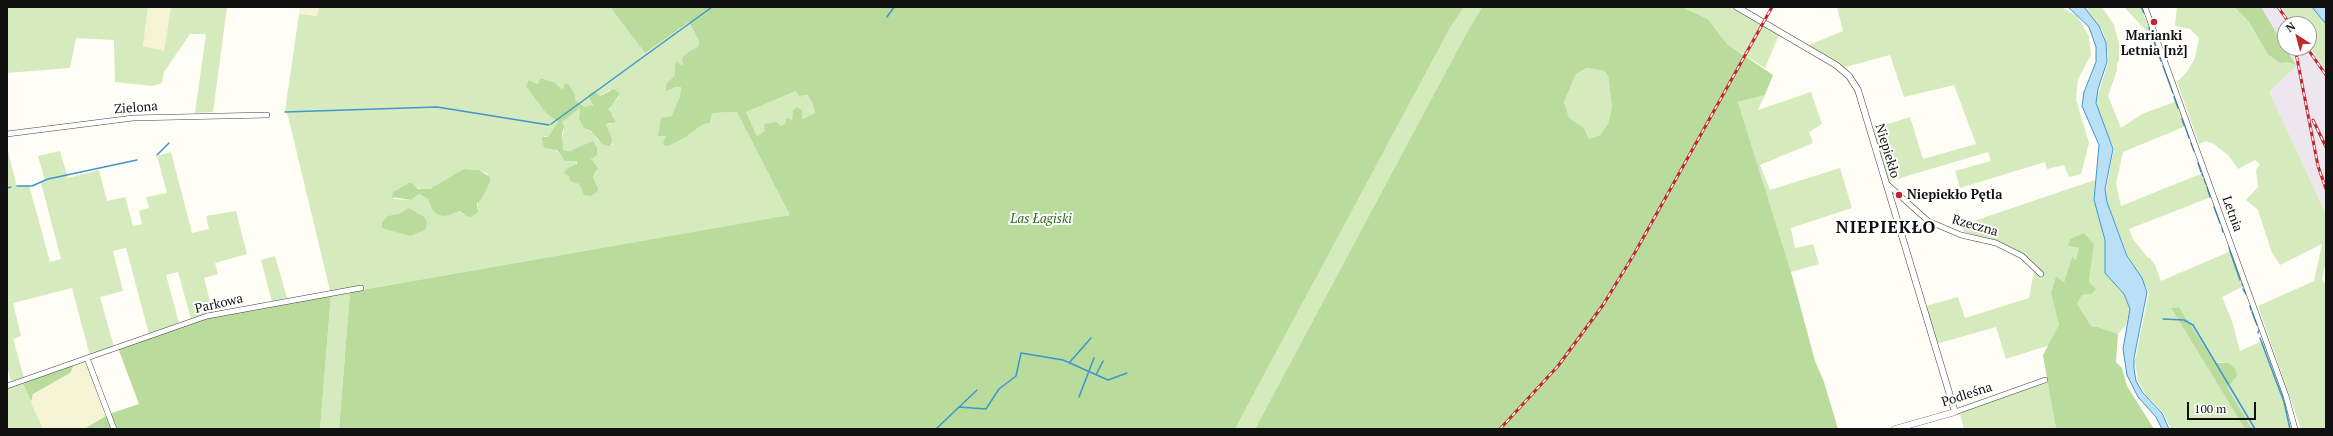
<!DOCTYPE html>
<html>
<head>
<meta charset="utf-8">
<style>
  body { margin:0 }
  #map { position:relative; width:2333px; height:436px; overflow:hidden; background:#fffdf5; font-family:"PT Serif",serif }
  canvas { display:block }
  .frame { position:absolute; inset:0; border:8px solid #111; pointer-events:none }
  .north { position:absolute; left:2277px; top:16px; width:40px; height:40px; box-sizing:border-box; background:#fff; border:1px solid #a0a0a0; border-radius:50%; rotate:324deg; font-size:11px; font-weight:700; line-height:16px; text-align:center; color:#111 }
  .north::after { content:''; display:block; margin:auto; width:14px; height:18px; background:#c4262e; clip-path:polygon(50% 0,100% 100%,50% 72%,0 100%) }
  .scale { position:absolute; left:2187px; top:402px; width:69px; height:18px; box-sizing:border-box; border:2px solid #111; border-top:0; padding-left:5px; font-size:12px; line-height:14px; white-space:nowrap; color:#111; -webkit-text-stroke:3px #fff; paint-order:stroke }
</style>
</head>
<body>
<div id="map">
<canvas width="2333" height="436"></canvas>
<div class="frame"></div>
<div class="north">N</div>
<div class="scale">100 m</div>
</div>
<script>
const ctx = document.querySelector('canvas').getContext('2d');
ctx.lineJoin = 'round';
function fillPath(path, color) { ctx.fillStyle = color; ctx.fill(path, 'evenodd'); }
const shape = rows => new Path2D(rows.map(r => 'M' + r).join(''));
function stroke(path, color, width, dash) { ctx.strokeStyle = color; ctx.lineWidth = width; ctx.lineCap = dash ? 'butt' : 'round'; ctx.setLineDash(dash || []); ctx.stroke(path); }
function drawText(font, color, halo, rows, align = 'center') {
  ctx.font = font + ' "PT Serif",serif'; ctx.lineWidth = 4; ctx.setLineDash([]); ctx.textBaseline = 'middle'; ctx.strokeStyle = halo; ctx.fillStyle = color; for (const [text, x, y, turn = 0] of rows) {
    ctx.save(); ctx.translate(x, y); ctx.rotate((+turn || 0) * Math.PI / 180); ctx.textAlign = isNaN(turn) ? turn : align; if (halo) ctx.strokeText(text, 0, 0); ctx.fillText(text, 0, 0); ctx.restore();
  }
}
fillPath(shape([
  [2261,7,2281,7,2293,24,2285,24,2285,46],
  [2309,46,2326,70,2326,214,2270,95,2271,90,2295,68,2296,65,2286,48,2309,48]
]), '#eee6ef');
fillPath(shape([
  [148,7,171,7,164,51,143,46],
  [300,7,319,7,318,16,299,14],
  [86,362,105,416,84,429,43,429,31,402,33,394,70,373,74,365]
]), '#f6f3d4');
fillPath(shape([
  [7,7,148,7,143,46,164,51,171,7,227,7,213,112,195,113,206,34,190,34,164,72,162,83,153,86,115,82,114,40,76,38,70,68,7,73],
  [319,7,610,7,645,53,689,22,699,41,698,47,683,64,676,68,675,76,667,85,667,92,676,87,681,87,680,96,666,136,665,146,686,137,702,125,710,123,712,113,737,112,791,215,350,292,339,429,320,429,331,295,288,116,285,111,299,14,317,16],
  [540,78,554,82,562,89,575,95,576,101,585,107,591,107,593,103,592,100,610,90,619,97,610,107,610,113,614,116,611,124,606,124,613,141,612,145,598,141,593,133,586,129,579,116,580,108,561,122,564,129,561,146,563,150,570,151,577,148,593,156,591,159,597,171,593,177,598,188,582,191,579,184,569,176,568,168,576,166,577,161,562,157,555,149,547,148,544,136,548,137,552,133,558,122,547,114,529,80,538,84],
  [464,169,479,170,488,174,490,182,484,195,478,201,478,212,464,215,460,211,446,216,434,211,428,199,419,194,411,200,394,199,396,190,413,186,424,190,433,188],
  [1464,7,1482,7,1466,34,1255,429,1235,429,1450,28],
  [1682,7,1732,7,1779,35,1765,68,1727,44,1708,19],
  [1837,7,2061,7,2077,16,2089,36,2091,55,2078,79,2076,99,2089,143,2081,174,2069,177,2064,165,2047,169,2045,162,1960,188,1955,171,1991,161,1988,152,1887,182,1872,129,1910,117,1923,159,1976,144,1954,85,1904,97,1890,55,1842,68,1807,46,1843,31],
  [2085,7,2102,7,2114,25,2119,43,2119,61,2117,63,2117,70,2108,96,2121,128,2142,114,2177,101,2186,126,2123,152,2116,183,2121,206,2203,173,2211,197,2129,229,2133,239,2148,258,2150,258,2155,265,2161,281,2231,251,2244,286,2222,297,2232,321,2240,351,2264,340,2286,403,2292,429,2252,429,2227,387,2237,377,2223,362,2215,363,2179,307,2171,308,2245,429,2171,429,2163,412,2146,395,2138,381,2135,361,2149,292,2128,256,2107,202,2106,190,2114,149,2100,117,2096,101,2108,63,2108,54,2103,31],
  [2124,7,2143,7,2144,16,2153,35,2151,36],
  [2177,7,2234,7,2248,21,2256,35,2286,62,2296,65,2295,68,2271,90,2270,94,2326,214,2326,261,2322,279,2326,285,2326,429,2301,429,2258,306,2314,281,2322,244,2280,265,2272,253,2258,210,2246,200,2258,187,2256,170,2260,164,2255,160,2238,169,2229,156,2214,144,2206,141,2199,144,2177,82,2187,72,2195,58,2199,38,2190,29,2175,26],
  [2281,7,2326,7,2326,70,2309,46,2309,24,2293,24],
  [1587,68,1605,71,1608,76,1612,106,1608,124,1600,135,1589,139,1584,128,1569,119,1564,102,1576,74],
  [796,91,806,95,812,102,815,113,802,119,793,116,792,120,781,127,765,131,757,136,746,112],
  [1811,92,1822,124,1809,132,1813,143,1760,165,1770,190,1840,168,1852,208,1791,228,1795,248,1813,244,1819,264,1791,272,1738,102,1765,95,1758,110],
  [7,147,17,187,29,185,50,262,61,259,41,183,45,181,38,156,60,151,68,178,99,170,107,201,125,197,133,226,142,224,139,211,149,208,146,197,167,193,157,156,171,152,192,233,209,229,206,216,236,211,247,254,215,263,218,274,204,278,213,313,191,319,178,272,166,275,179,323,149,334,126,248,113,251,123,291,100,297,114,347,90,356,72,288,13,303,21,336,13,339,24,378,11,381,7,367],
  [2095,180,2094,200,2105,240,2105,273,2124,294,2130,309,2126,325,2118,334,2098,327,2092,327,2077,304,2082,295,2091,294,2089,282,2094,244,2084,233,2070,239,2068,246,2080,248,2076,260,2072,258,2064,282,2056,276,2051,293,2059,325,2050,345,2006,359,1996,327,1936,344,1926,306,1958,297,1965,318,2029,298,2035,266,2021,253,2002,243,1964,232,1962,225],
  [275,256,287,298,272,302,261,260],
  [2048,382,2056,429,1964,429,1960,414,1970,408],
  [23,383,31,402,43,429,7,429,7,389]
]), '#d5ebbd');
fillPath(shape([
  [610,7,1464,7,1450,28,1235,429,339,429,350,292,790,215,737,112,712,113,710,123,702,125,686,137,670,145,665,146,663,143,666,136,658,136,661,118,672,116,680,96,681,87,676,87,666,92,666,85,675,75,675,64,678,62,680,65,683,64,682,58,690,51,698,47,699,41,689,22,645,53],
  [796,91,799,96,807,95,812,102,815,113,802,119,802,111,797,107,793,110,792,120,787,118,785,124,781,126,776,122,764,124,765,131,757,136,746,112],
  [1482,7,1682,7,1708,19,1727,44,1773,75,1765,95,1738,102,1791,272,1815,361,1824,382,1838,429,1255,429,1466,34],
  [1587,68,1605,71,1608,76,1612,106,1608,124,1600,135,1589,139,1584,128,1569,118,1564,102,1576,74],
  [2234,7,2261,7,2296,65,2286,62,2280,63,2268,54,2248,21],
  [540,78,554,82,562,89,564,88,564,84,568,84,575,95,576,101,585,107,593,105,588,95,593,91,600,96,614,89,620,94,609,109,616,122,606,124,613,141,610,146,602,144,591,131,584,128,579,118,580,108,562,122,564,127,562,134,563,150,570,151,593,141,597,148,597,155,591,159,598,168,593,177,598,188,597,192,591,196,584,195,579,184,570,181,569,176,564,173,568,168,577,164,577,161,565,161,557,150,545,148,543,145,542,137,548,137,558,122,547,114,526,86,529,80,538,84],
  [464,169,479,170,490,177,490,182,484,195,477,204,478,212,471,217,466,216,460,211,446,216,438,215,432,209,428,199,419,194,411,200,392,197,393,192,409,183,412,183,418,189,430,189],
  [409,208,424,217,427,222,425,230,410,236,382,228,382,223,388,216,399,214],
  [2084,233,2094,244,2089,282,2096,289,2091,294,2082,295,2077,304,2092,327,2098,327,2118,334,2116,362,2122,368,2127,386,2154,429,2056,429,2043,355,2059,325,2051,293,2056,276,2064,282,2072,257,2076,260,2079,248,2068,246,2070,239],
  [331,295,320,429,84,429,109,414,139,404,118,348,206,318],
  [2179,307,2215,363,2229,363,2236,370,2237,377,2227,387,2252,429,2245,429,2171,308],
  [74,365,70,373,33,394,31,402,23,383]
]), '#b9dc9c');
const water = shape([
  [2068,7,2084,7,2099,26,2106,43,2107,62,2098,89,2096,103,2113,149,2105,189,2107,202,2127,256,2142,278,2147,292,2134,358,2134,369,2136,381,2143,393,2162,413,2169,429,2162,429,2156,417,2138,397,2127,375,2123,349,2130,309,2124,294,2105,273,2105,240,2094,200,2099,145,2082,106,2084,92,2096,62,2096,47,2089,27,2068,7],
  [2312,7,2326,7,2326,24,2312,7]
]);
fillPath(water, '#b9e0f7');
stroke(water, '#3f96cf', 1);
stroke(shape([
  [880,7,885,7],
  [2141,7,2144,13],
  [887,17,894,7],
  [2149,28,2161,61],
  [2163,66,2173,93],
  [2174,97,2178,108],
  [285,112,437,107,549,125],
  [2182,119,2184,125],
  [551,124,712,7],
  [2185,126,2189,138],
  [2191,143,2194,151],
  [157,155,169,143],
  [2198,163,2201,172],
  [2202,174,2203,176],
  [2204,179,2206,184],
  [17,186,32,186,48,179,137,160],
  [2207,187,2210,197],
  [7,188,11,187],
  [2214,207,2220,223],
  [2222,228,2223,232],
  [2229,247,2230,250],
  [2230,251,2240,280],
  [2242,284,2243,286],
  [2243,289,2246,294],
  [2250,306,2251,310],
  [2252,312,2257,325],
  [2163,319,2184,320,2193,325,2255,429],
  [2258,333,2259,330],
  [2260,338,2284,402,2290,429],
  [1069,363,1091,338],
  [1096,375,1103,361],
  [1079,397,1094,358],
  [959,407,986,409,999,389,1016,376,1021,353,1063,360,1108,380,1127,373],
  [936,429,977,390]
]), '#3f96cf', 1.5);
const minor = shape([
  [2145,7,2286,396,2295,429],
  [7,134,133,118,267,115],
  [1887,184,1928,221,1961,235,1996,243,2022,256,2041,274],
  [87,358,114,429],
  [7,386,207,316,361,288],
  [1955,412,2045,380]
]);
const tertiary = shape([
  [1737,7,1836,65,1849,76,1858,90,1955,412,1895,429]
]);
stroke(minor, '#444', 6);
stroke(tertiary, '#444', 7);
stroke(minor, '#fff', 5);
stroke(tertiary, '#fff', 6);
const rail = shape([
  [2278,7,2290,24],
  [2295,48,2318,166,2326,189],
  [2307,48,2326,75],
  [2313,120,2326,147],
  [1500,429,1558,366,1603,305,1633,256,1772,7]
]);
stroke(rail, '#c4262e', 3);
stroke(rail, '#fff', 1.5, [4.5]);
for (const [x, y, r, color] of [
  [2154,22,4,"#c4262e"],
  [1899,195,4,"#c4262e"]
]) { const dot = new Path2D(); dot.arc(x, y, r, 0, 2 * Math.PI); ctx.fillStyle = color; ctx.fill(dot); stroke(dot, '#fff', 1.5); }
drawText('bold 13px', '#111', '#fff', [
  ["Marianki",2154,36],
  ["Letnia [nż]",2154,51],
  ["Niepiekło Pętla",1907,195,"left"]
]);
drawText('13px', '#111', '#fff', [
  ["Zielona",136,108,-4],
  ["Niepiekło",1887,151,73],
  ["Letnia",2232,214,70],
  ["Rzeczna",1975,226,16],
  ["Parkowa",219,304,-13],
  ["Podleśna",1967,395,-18]
]);
drawText('italic 13px', '#2f6b1f', '#fff', [
  ["Las Łagiski",1041,219]
]);
ctx.letterSpacing = '1px';
drawText('bold 17px', '#111', '#fff', [
  ["NIEPIEKŁO",1886,228]
]);
ctx.letterSpacing = '0px';
</script>
</body>
</html>
